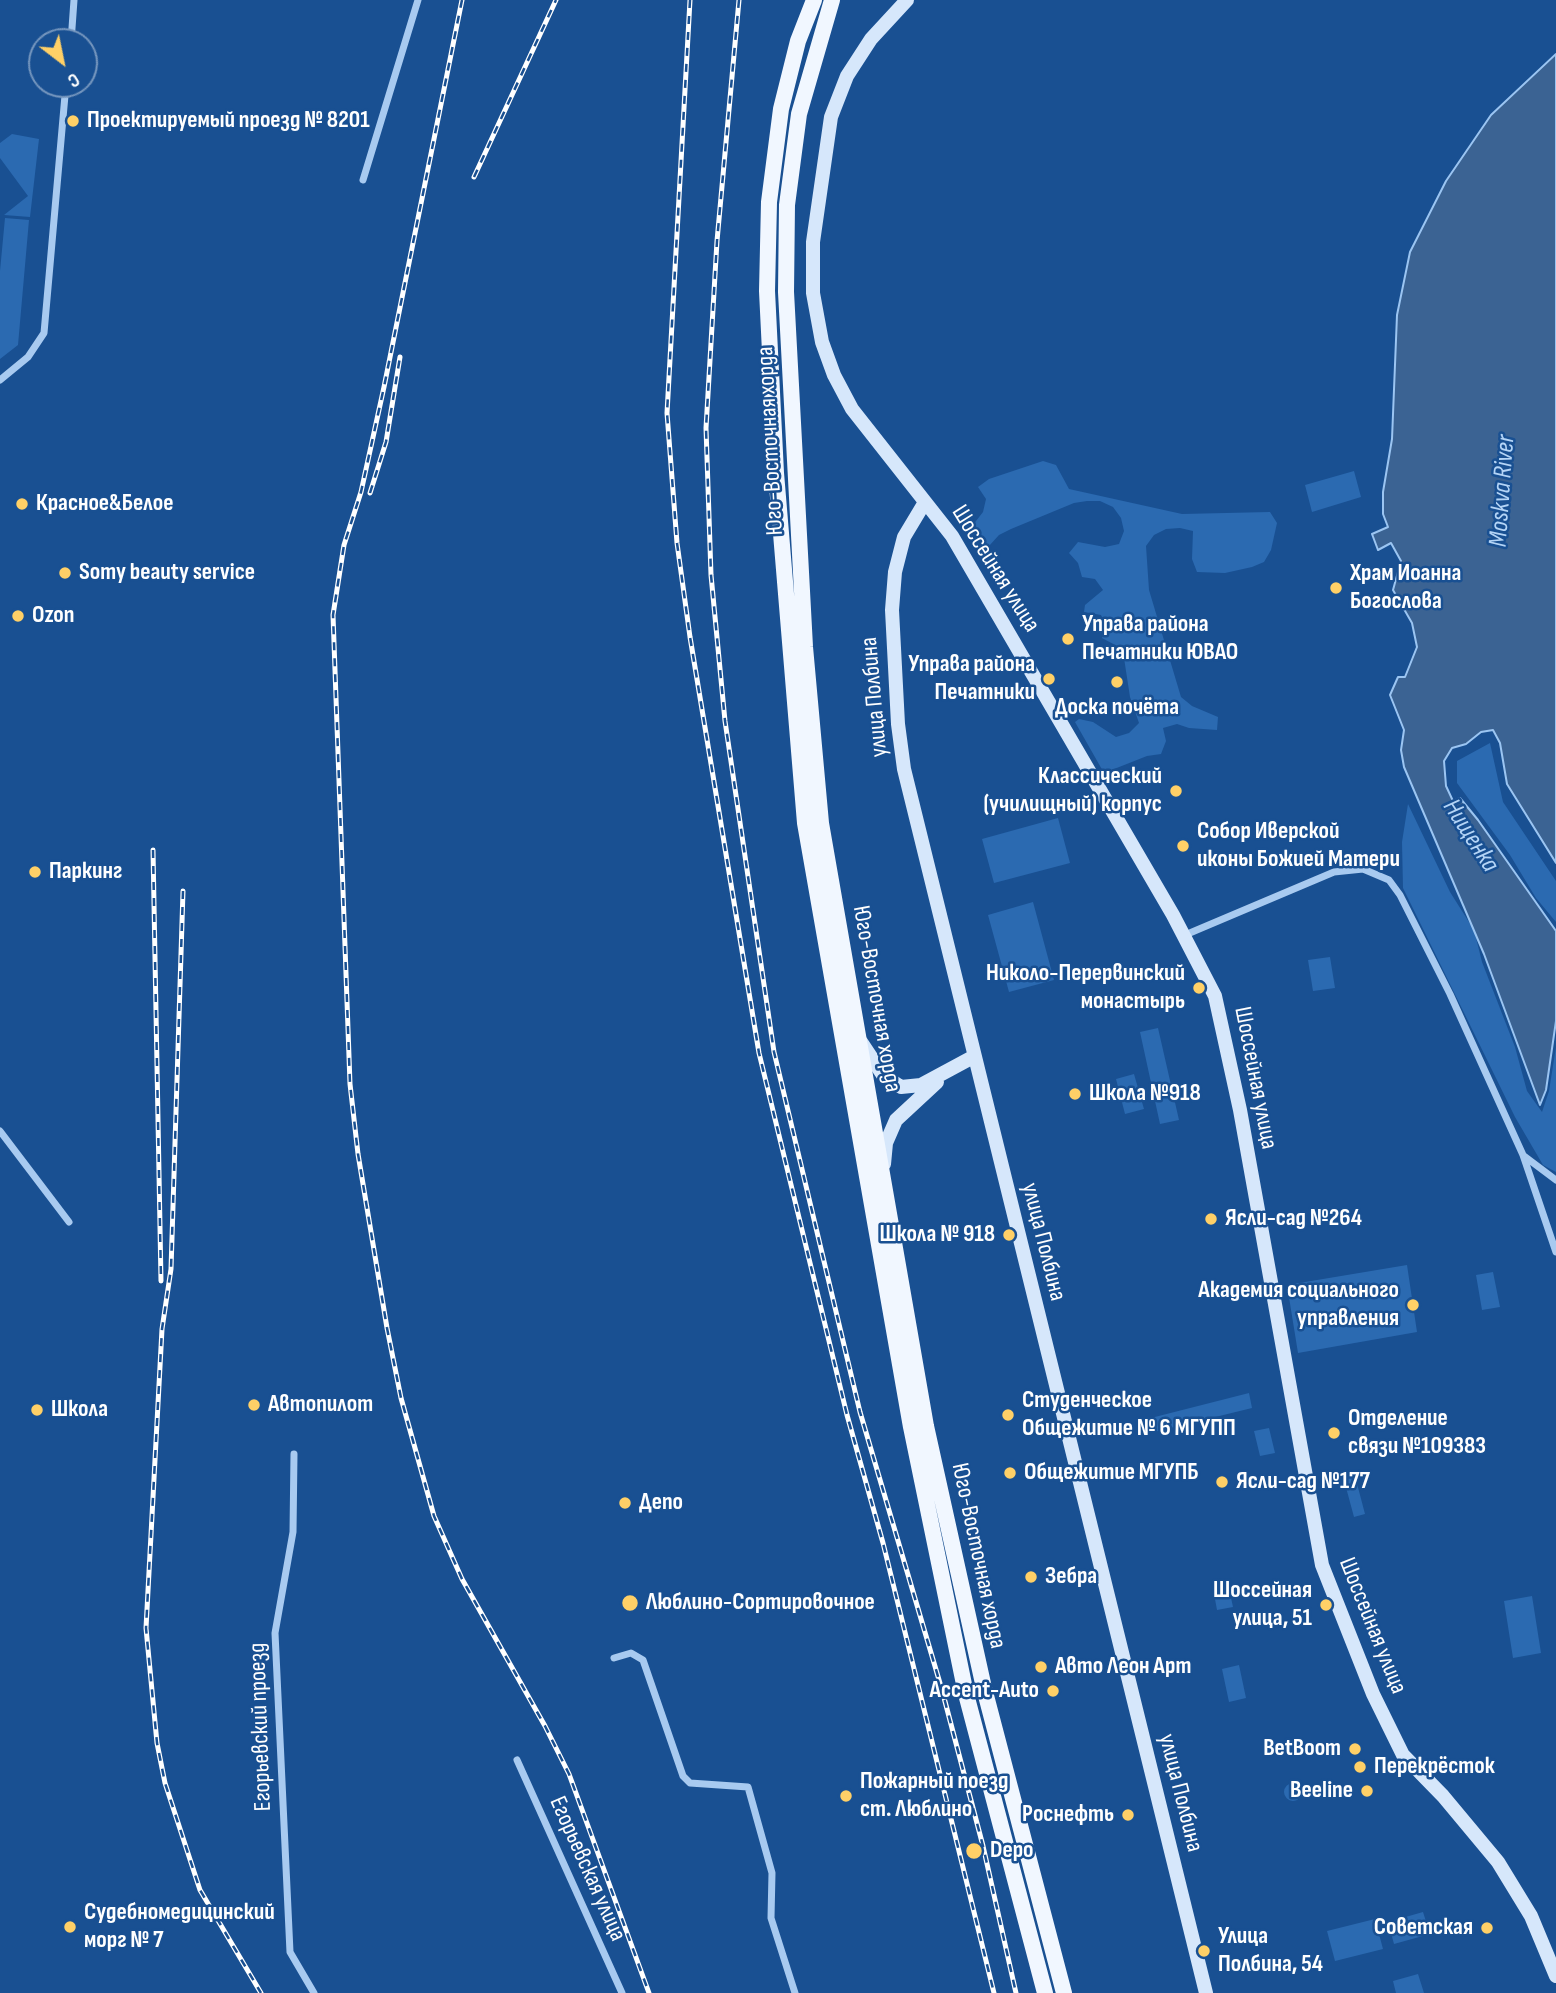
<!DOCTYPE html>
<html>
<head>
<meta charset="utf-8">
<style>
  body { margin:0 }
  #map { position:relative; width:1556px; height:1993px; overflow:hidden; background:#195092; font-family:"Sofia Sans Condensed",sans-serif }
  canvas { display:block }
  .north { position:absolute; left:28px; top:28px; width:70px; height:70px; box-sizing:border-box; background:#195092; border:2px solid #7596be; border-radius:50%; rotate:148deg; font-size:19px; font-weight:700; line-height:28px; text-align:center; color:#fff }
  .north::after { content:''; display:block; margin:auto; width:24px; height:32px; background:#ffd067; clip-path:polygon(50% 0,100% 100%,50% 72%,0 100%) }
</style>
</head>
<body>
<div id="map">
<canvas width="1556" height="1993"></canvas>
<div class="north">С</div>
</div>
<script>
const ctx = document.querySelector('canvas').getContext('2d');
ctx.lineJoin = 'round';
function fillPath(path, color) { ctx.fillStyle = color; ctx.fill(path, 'evenodd'); }
const shape = rows => new Path2D(rows.map(r => 'M' + r).join(''));
function stroke(path, color, width, dash) { ctx.strokeStyle = color; ctx.lineWidth = width; ctx.lineCap = dash ? 'butt' : 'round'; ctx.setLineDash(dash || []); ctx.stroke(path); }
function drawText(font, color, halo, rows, align = 'center') {
  ctx.font = font + ' "Sofia Sans Condensed",sans-serif'; ctx.lineWidth = 5; ctx.setLineDash([]); ctx.textBaseline = 'middle'; ctx.strokeStyle = halo; ctx.fillStyle = color; for (const [text, x, y, turn = 0] of rows) {
    ctx.save(); ctx.translate(x, y); ctx.rotate((+turn || 0) * Math.PI / 180); ctx.textAlign = isNaN(turn) ? turn : align; if (halo) ctx.strokeText(text, 0, 0); ctx.fillText(text, 0, 0); ctx.restore();
  }
}
fillPath(shape([
  [12,134,39,139,30,217,4,215,28,196,0,158,0,143],
  [5,218,29,220,18,345,0,359,0,271],
  [1043,461,1056,465,1069,489,1182,514,1270,512,1277,523,1271,550,1264,562,1252,567,1225,573,1197,572,1192,559,1193,531,1180,528,1166,529,1154,535,1146,546,1149,590,1181,697,1192,706,1218,717,1217,730,1189,728,1177,724,1163,728,1166,741,1161,754,1147,756,1104,773,1075,722,1079,719,1093,722,1116,737,1129,733,1139,723,1130,697,1124,658,1117,646,1102,638,1107,627,1101,615,1084,612,1085,605,1103,590,1095,579,1082,577,1078,563,1069,553,1078,542,1105,547,1119,544,1124,531,1121,518,1113,507,1100,501,1087,501,1074,503,1011,529,999,535,989,546,977,546,969,530,983,512,986,499,978,487,989,479],
  [1354,471,1361,497,1312,512,1305,485],
  [1490,743,1503,802,1556,881,1556,922,1536,898,1510,855,1457,783,1457,761],
  [1408,804,1450,892,1474,930,1482,962,1515,1047,1527,1091,1542,1112,1549,1091,1556,1047,1556,1172,1543,1165,1515,1117,1403,888,1402,842],
  [1058,818,1070,863,994,883,982,839],
  [1033,902,1054,980,1009,992,988,915],
  [1330,957,1335,988,1313,991,1308,960],
  [1158,1028,1179,1120,1160,1124,1140,1032],
  [1134,1074,1144,1109,1125,1114,1116,1079],
  [1407,1265,1417,1332,1298,1353,1287,1285],
  [1493,1272,1500,1307,1482,1310,1476,1275],
  [1249,1393,1252,1408,1146,1434,1143,1420],
  [1269,1428,1275,1453,1260,1456,1254,1431],
  [1355,1476,1365,1514,1354,1517,1344,1480],
  [1227,1579,1233,1607,1217,1610,1212,1583],
  [1532,1596,1541,1653,1513,1658,1504,1601],
  [1239,1665,1246,1698,1229,1702,1222,1669],
  '1284 1792a9 9 0 1 1 18 0a9 9 0 1 1-18 0Z',
  [1423,1912,1430,1934,1394,1944,1388,1922],
  [1375,1919,1383,1949,1335,1961,1327,1931],
  [1418,1974,1424,1993,1396,1993,1393,1981]
]), '#2b6ab1');
const water = shape([
  [1556,54,1556,863,1507,784,1500,743,1493,730,1481,732,1466,744,1452,748,1444,761,1446,786,1453,801,1460,798,1478,820,1556,931,1556,1021,1546,1090,1540,1105,1484,954,1404,767,1401,750,1404,730,1390,695,1398,677,1405,677,1417,647,1412,623,1393,590,1401,561,1391,543,1378,550,1372,534,1388,527,1383,514,1383,492,1392,439,1397,315,1410,252,1446,181,1491,115,1556,54]
]);
fillPath(water, '#3b6393');
stroke(water, '#9bc5f2', 2);
stroke(shape([
  [71,42,74,0],
  [363,180,418,0],
  [0,380,28,357,44,333,66,84],
  [1185,935,1334,872,1363,869,1389,880,1400,895,1450,994,1523,1155,1556,1252],
  [0,1131,69,1222],
  [1524,1156,1556,1180],
  [294,1454,293,1532,275,1633,290,1952,314,1993],
  [614,1658,631,1653,643,1660,683,1776,690,1783,748,1787,772,1873,771,1918,795,1993],
  [517,1760,622,1993]
]), '#a8caf0', 7);
stroke(shape([
  [907,0,871,39,847,76,831,117,813,242,813,293,822,342,834,375,852,409,952,536,1173,915,1215,996,1240,1110,1322,1565,1373,1694,1403,1755,1443,1796,1498,1862,1531,1916,1556,1976],
  [925,502,904,537,895,572,892,610,898,724,904,769,1206,1993],
  [861,1042,883,1075,901,1087,921,1085,973,1057],
  [884,1164,886,1143,896,1120,937,1082]
]), '#d6e7fb', 14);
stroke(shape([
  [814,0,798,41,781,109,769,202,767,291,776,473,805,823,911,1427,966,1694,1045,1993],
  [832,0,799,114,787,205,786,292,805,647,821,823,926,1426,984,1688,1064,1993]
]), '#f1f7ff', 16);
const rail = shape([
  [462,0,384,387,361,492,344,545,333,615,350,1084,358,1154,387,1328,401,1398,434,1516,462,1579,545,1726,569,1774,649,1993],
  [690,0,667,413,677,543,690,637,759,1053,847,1415,883,1543,994,1993],
  [739,0,717,241,706,428,711,575,725,721,774,1052,860,1412,942,1690,983,1846,1016,1993],
  [474,177,556,0],
  [370,493,386,442,400,357],
  [153,850,161,1281],
  [183,891,171,1269,162,1329,146,1628,157,1743,165,1783,200,1890,261,1993]
]);
stroke(rail, '#fff', 5);
stroke(rail, '#195092', 2.5, [8]);
for (const [x, y, r, color] of [
  [73,121,7,"#ffd067"],
  [22,504,7,"#ffd067"],
  [65,573,7,"#ffd067"],
  [1336,588,7,"#ffd067"],
  [18,616,7,"#ffd067"],
  [1068,639,7,"#ffd067"],
  [1049,679,7,"#ffd067"],
  [1117,682,7,"#ffd067"],
  [1176,791,7,"#ffd067"],
  [1183,846,7,"#ffd067"],
  [35,872,7,"#ffd067"],
  [1199,988,7,"#ffd067"],
  [1075,1094,7,"#ffd067"],
  [1211,1219,7,"#ffd067"],
  [1009,1235,7,"#ffd067"],
  [1413,1305,7,"#ffd067"],
  [254,1405,7,"#ffd067"],
  [37,1410,7,"#ffd067"],
  [1008,1415,7,"#ffd067"],
  [1334,1433,7,"#ffd067"],
  [1010,1473,7,"#ffd067"],
  [1222,1482,7,"#ffd067"],
  [625,1503,7,"#ffd067"],
  [1031,1577,7,"#ffd067"],
  [630,1603,9,"#ffd067"],
  [1326,1605,7,"#ffd067"],
  [1041,1667,7,"#ffd067"],
  [1053,1691,7,"#ffd067"],
  [1355,1749,7,"#ffd067"],
  [1360,1767,7,"#ffd067"],
  [1367,1791,7,"#ffd067"],
  [846,1796,7,"#ffd067"],
  [1128,1815,7,"#ffd067"],
  [974,1851,9,"#ffd067"],
  [70,1927,7,"#ffd067"],
  [1487,1928,7,"#ffd067"],
  [1204,1951,7,"#ffd067"]
]) { const dot = new Path2D(); dot.arc(x, y, r, 0, 2 * Math.PI); ctx.fillStyle = color; ctx.fill(dot); stroke(dot, '#195092', 2.5); }
drawText('bold 24px', '#fff', '#195092', [
  ["Проектируемый проезд № 8201",87,121],
  ["Красное&Белое",36,504],
  ["Somy beauty service",79,573],
  ["Храм Иоанна",1350,574],
  ["Богослова",1350,602],
  ["Ozon",32,616],
  ["Управа района",1082,625],
  ["Печатники ЮВАО",1082,653],
  ["Управа района",1035,665,"right"],
  ["Печатники",1035,693,"right"],
  ["Доска почёта",1117,708,"center"],
  ["Классический",1162,777,"right"],
  ["(училищный) корпус",1162,805,"right"],
  ["Собор Иверской",1197,832],
  ["иконы Божией Матери",1197,860],
  ["Паркинг",49,872],
  ["Николо-Перервинский",1185,974,"right"],
  ["монастырь",1185,1002,"right"],
  ["Школа №918",1089,1094],
  ["Ясли-сад №264",1225,1219],
  ["Школа № 918",995,1235,"right"],
  ["Академия социального",1399,1291,"right"],
  ["управления",1399,1319,"right"],
  ["Студенческое",1022,1401],
  ["Общежитие № 6 МГУПП",1022,1429],
  ["Автопилот",268,1405],
  ["Школа",51,1410],
  ["Отделение",1348,1419],
  ["связи №109383",1348,1447],
  ["Общежитие МГУПБ",1024,1473],
  ["Ясли-сад №177",1236,1482],
  ["Депо",639,1503],
  ["Зебра",1045,1577],
  ["Шоссейная",1312,1591,"right"],
  ["улица, 51",1312,1619,"right"],
  ["Люблино-Сортировочное",646,1603],
  ["Авто Леон Арт",1055,1667],
  ["Accent-Auto",1039,1691,"right"],
  ["BetBoom",1341,1749,"right"],
  ["Перекрёсток",1374,1767],
  ["Пожарный поезд",860,1782],
  ["ст. Люблино",860,1810],
  ["Beeline",1353,1791,"right"],
  ["Роснефть",1114,1815,"right"],
  ["Depo",990,1851],
  ["Судебномедицинский",84,1913],
  ["морг № 7",84,1941],
  ["Советская",1473,1928,"right"],
  ["Улица",1218,1937],
  ["Полбина, 54",1218,1965]
], 'left');
drawText('24px', '#fff', '#195092', [
  ["Юго-Восточная хорда",771,441,-93],
  ["Шоссейная улица",995,569,58],
  ["улица Полбина",875,697,-95],
  ["Юго-Восточная хорда",876,999,80],
  ["Шоссейная улица",1255,1078,79],
  ["улица Полбина",1043,1242,76],
  ["Юго-Восточная хорда",978,1556,78],
  ["Шоссейная улица",1372,1626,68],
  ["Егорьевский проезд",261,1727,-92],
  ["улица Полбина",1180,1793,76],
  ["Егорьевская улица",587,1869,66]
]);
drawText('italic 26px', '#b4d4f6', '#195092', [
  ["Moskva River",1503,491,-86],
  ["Нищенка",1470,836,57]
]);
</script>
</body>
</html>
